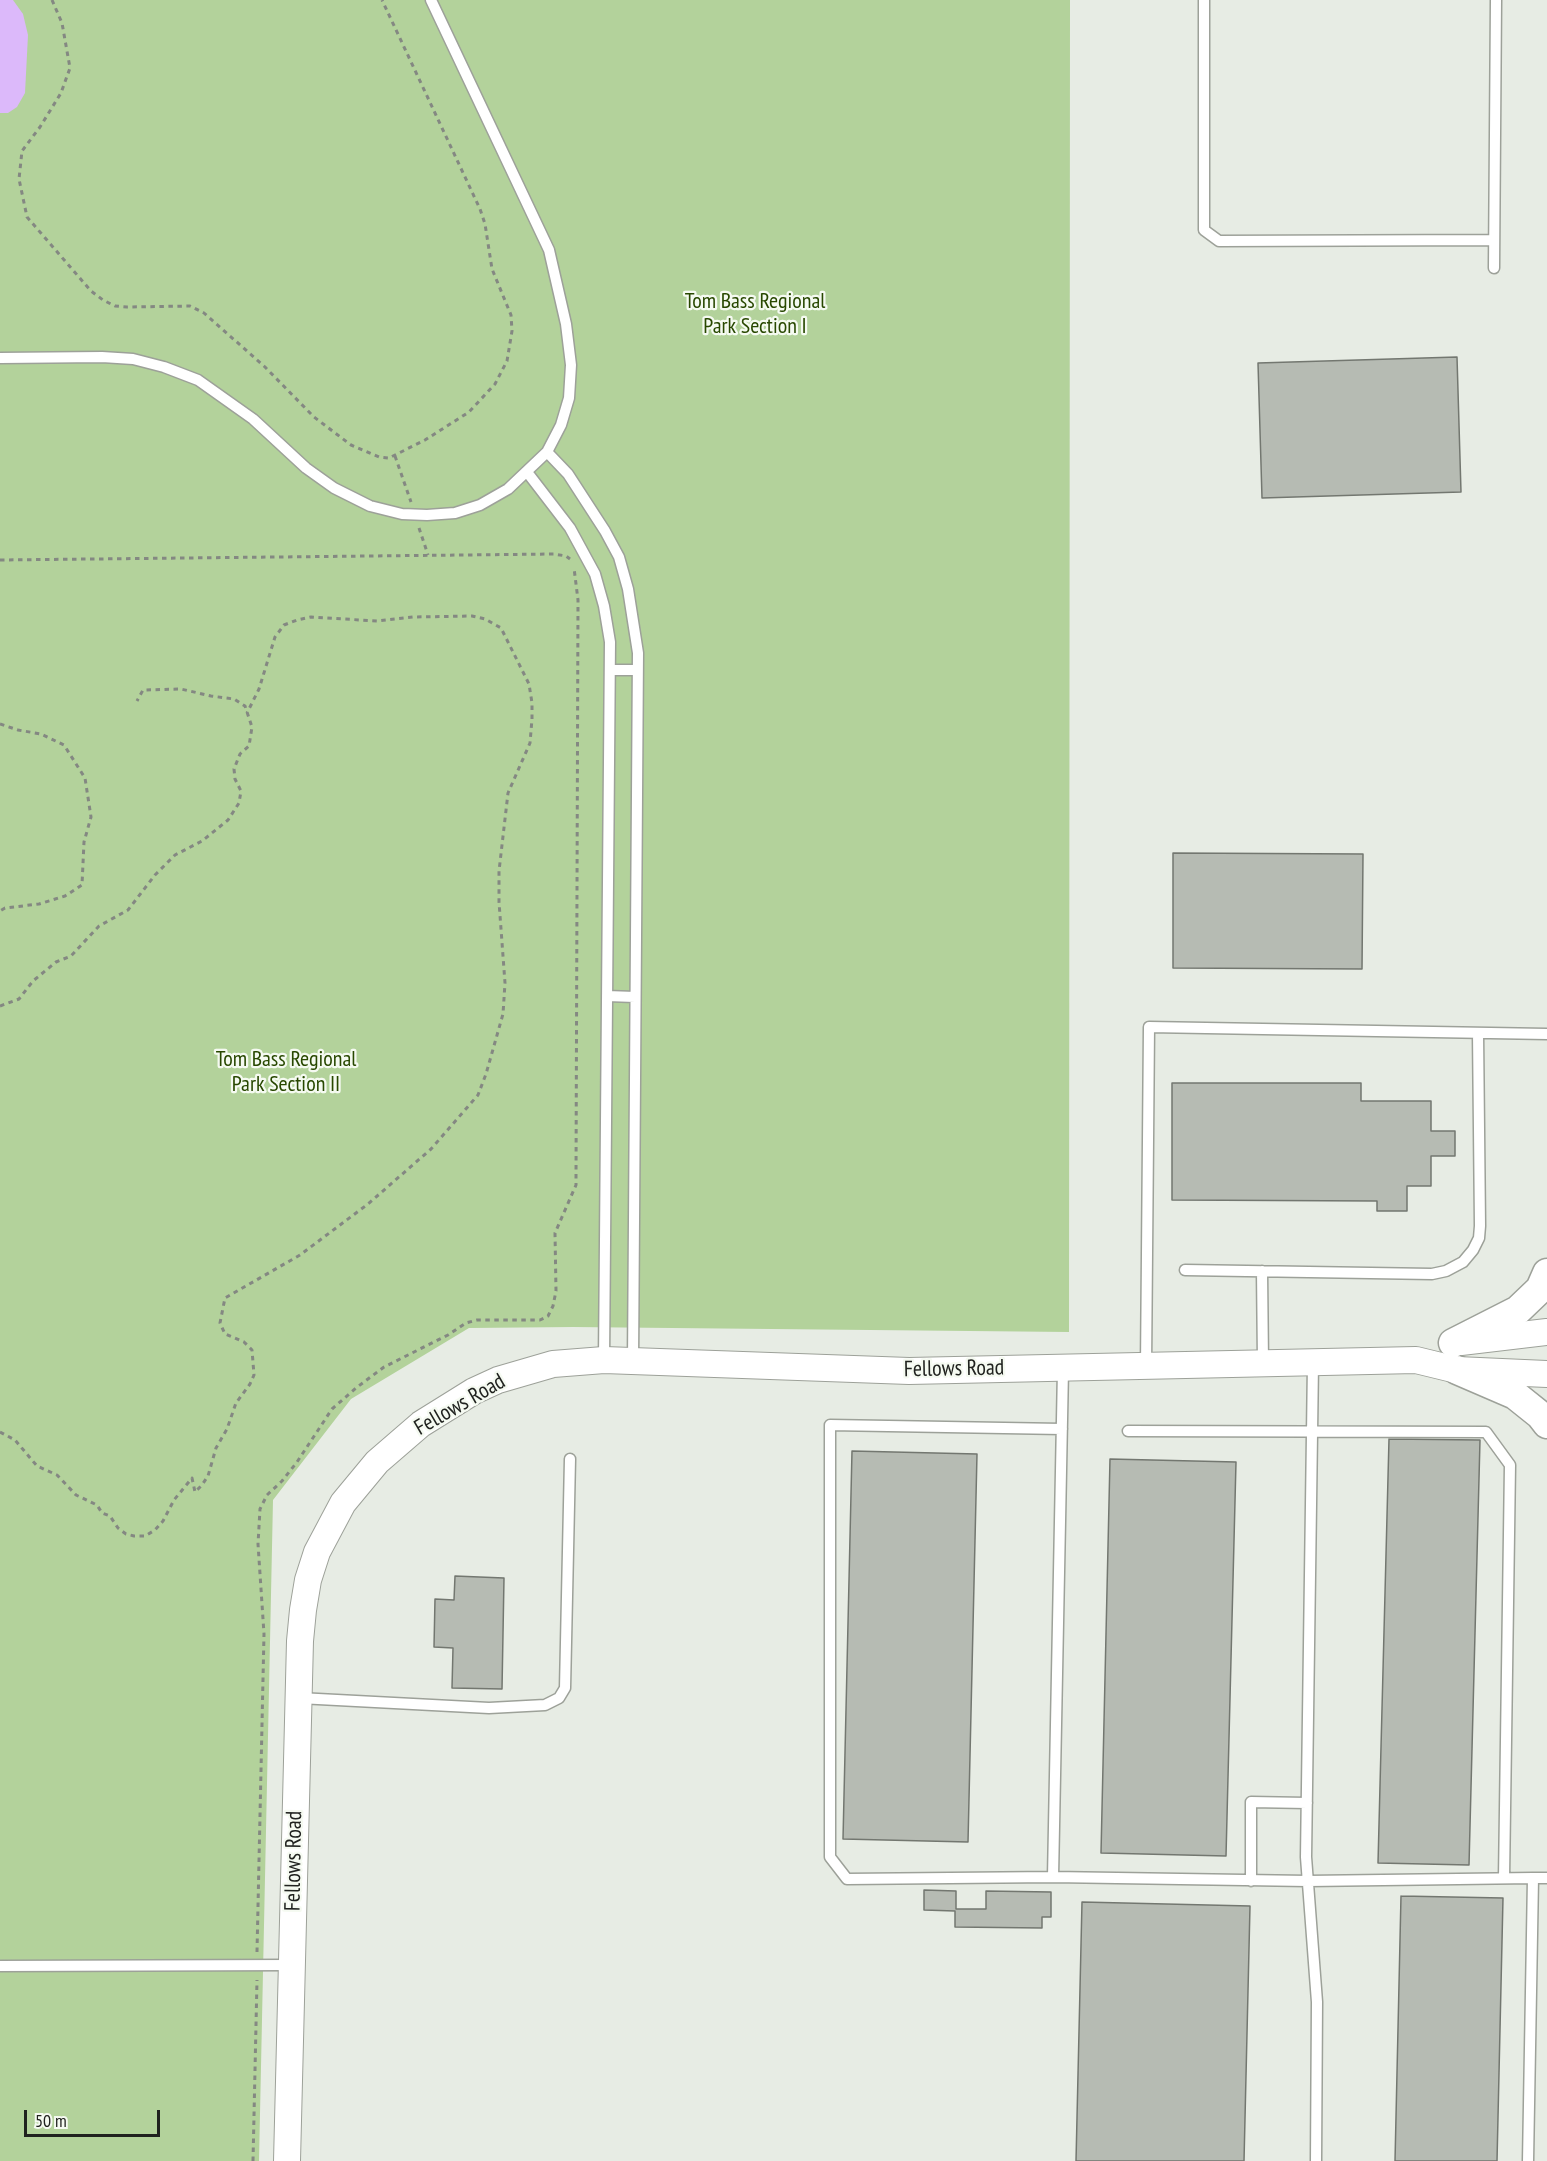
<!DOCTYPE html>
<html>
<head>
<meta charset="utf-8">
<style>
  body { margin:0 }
  #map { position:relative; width:1547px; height:2161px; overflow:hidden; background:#e7ece4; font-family:"PT Sans Narrow",sans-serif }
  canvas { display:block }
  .scale { position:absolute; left:24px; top:2110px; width:136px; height:27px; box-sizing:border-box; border:3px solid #20221f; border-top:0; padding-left:8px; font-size:18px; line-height:21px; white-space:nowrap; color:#20221f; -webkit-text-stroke:4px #f5faf1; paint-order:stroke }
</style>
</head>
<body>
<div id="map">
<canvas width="1547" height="2161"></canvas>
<div class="scale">50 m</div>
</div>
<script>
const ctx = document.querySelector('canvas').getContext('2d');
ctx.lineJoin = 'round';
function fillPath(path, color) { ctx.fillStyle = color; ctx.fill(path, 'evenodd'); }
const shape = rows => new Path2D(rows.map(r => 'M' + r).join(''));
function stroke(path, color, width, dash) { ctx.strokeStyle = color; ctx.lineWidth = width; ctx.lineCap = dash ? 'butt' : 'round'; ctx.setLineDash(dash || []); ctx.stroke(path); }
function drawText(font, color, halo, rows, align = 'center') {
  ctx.font = font + ' "PT Sans Narrow",sans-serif'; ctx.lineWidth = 4.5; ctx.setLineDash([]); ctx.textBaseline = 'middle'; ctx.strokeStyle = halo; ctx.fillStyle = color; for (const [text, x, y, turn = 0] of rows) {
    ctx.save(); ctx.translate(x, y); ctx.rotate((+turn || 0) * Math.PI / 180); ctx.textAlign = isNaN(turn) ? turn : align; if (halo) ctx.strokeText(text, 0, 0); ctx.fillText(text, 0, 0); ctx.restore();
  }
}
fillPath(shape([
  [0,0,1070,0,1069,1332,573,1327,469,1328,351,1399,273,1500,259,2161,0,2161]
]), '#b3d29b');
fillPath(shape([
  [0,0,13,0,23,14,28,35,25,93,17,107,8,113,0,113]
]), '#dcb9fa');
const building = shape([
  [1457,357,1461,492,1262,498,1258,363,1457,357],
  [1173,853,1363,854,1362,969,1173,968,1173,853],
  [1172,1083,1361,1083,1361,1101,1431,1101,1431,1131,1455,1131,1455,1156,1431,1156,1431,1186,1407,1186,1407,1211,1377,1211,1377,1201,1172,1200,1172,1083],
  [1389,1439,1480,1440,1469,1865,1378,1863,1389,1439],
  [852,1451,977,1454,968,1842,843,1839,852,1451],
  [1110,1459,1236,1462,1226,1856,1101,1853,1110,1459],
  [455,1576,504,1578,502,1689,452,1688,453,1648,434,1647,435,1599,454,1600,455,1576],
  [924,1890,956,1891,956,1909,986,1909,986,1891,1051,1892,1051,1917,1042,1917,1042,1928,955,1927,955,1911,924,1910,924,1890],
  [1401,1896,1503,1898,1497,2161,1395,2161,1401,1896],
  [1082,1902,1250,1906,1244,2161,1076,2161,1082,1902]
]);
fillPath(building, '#b6bbb3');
stroke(building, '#737770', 1.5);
const service = shape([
  [1204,0,1204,230,1219,241,1494,240],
  [1494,268,1496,0],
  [0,358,102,357,133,359,164,367,198,380,253,419,306,468,334,488,370,506,402,514,427,515,455,513,480,505,508,489,547,452,561,425,569,398,571,365,566,324,549,250,431,0],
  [547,452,568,474,605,531,619,557,628,589,638,653,633,1361],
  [527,472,570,528,595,574,604,606,610,642,604,1360],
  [610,670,637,670],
  [607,996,635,997],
  [1185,1270,1432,1274,1446,1271,1463,1262,1473,1250,1479,1238,1480,1226,1478,1033],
  [1262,1271,1263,1363],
  [1313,1363,1306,1857,1317,2002,1316,2161],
  [1146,1366,1149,1027,1547,1034],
  [1063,1369,1053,1877,1308,1881,1533,1878],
  [1128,1431,1486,1432,1510,1465,1504,1878],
  [299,1698,489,1708,545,1705,559,1698,565,1688,570,1459],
  [1053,1877,847,1879,830,1857,830,1425,1062,1429],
  [1251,1881,1251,1802,1307,1803],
  [0,1966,292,1965],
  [1528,2161,1533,1878,1547,1878]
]);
const tertiary = shape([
  [1461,1342,1547,1332],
  [287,2161,300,1641,303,1610,308,1580,317,1552,343,1503,377,1462,421,1424,474,1391,498,1380,553,1364,604,1360,909,1371,1416,1360,1457,1370,1547,1374]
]);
const secondary = shape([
  [1453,1343,1518,1310,1540,1289,1547,1273],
  [1457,1370,1515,1395,1540,1415,1547,1424]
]);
stroke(service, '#9da199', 13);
stroke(tertiary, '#9da199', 28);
stroke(secondary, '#9da199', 31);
stroke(shape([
  [52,0,62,23,70,68,61,93,40,127,22,151,19,179,27,217,91,291,103,300,115,306,127,307,190,306,204,313,265,367,314,417,351,445,379,457,389,458,425,440,469,412,495,384,507,361,512,331,511,315,492,269,485,224,480,209,382,0],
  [395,456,411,502],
  [419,528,428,555],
  [0,560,554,554,566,556,570,559],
  [0,724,18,730,41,734,64,745,85,778,91,817,84,842,82,885,65,896,39,904,5,908,0,911],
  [0,1006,19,999,33,981,56,962,71,956,99,926,128,910,155,875,175,855,202,841,228,820,239,803,241,791,235,779,234,769,240,754,249,746,252,727,245,706,234,699,211,696,181,689,143,690,137,701],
  [0,1432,15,1440,37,1466,57,1475,76,1495,97,1505,102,1513,110,1516,118,1528,126,1534,134,1536,145,1536,155,1530,163,1521,174,1500,192,1478,195,1492,202,1485,208,1476,216,1448,227,1429,236,1403,250,1384,254,1375,252,1350,244,1342,225,1334,220,1323,225,1298,300,1255,368,1204,431,1149,478,1095,486,1074,503,1014,505,983,499,902,499,871,508,793,530,743,532,719,532,703,529,684,501,628,485,619,472,616,413,617,377,621,311,617,297,620,284,625,275,637,259,689,247,713],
  [257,1952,264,1634,258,1544,260,1509,267,1495,282,1481,297,1462,332,1409,356,1388,384,1367,448,1335,466,1323,477,1320,540,1320,548,1316,553,1306,556,1291,555,1233,576,1185,576,1177,578,600,574,568],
  [253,2161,257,1980]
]), '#848882', 3, [4.5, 4.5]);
stroke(service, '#fff', 10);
stroke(tertiary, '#fff', 26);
stroke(secondary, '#fff', 28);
drawText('22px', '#284800', '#f5faf1', [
  ["Tom Bass Regional",755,302],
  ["Park Section I",755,327],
  ["Tom Bass Regional",286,1060],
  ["Park Section II",286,1085]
]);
drawText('22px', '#20221f', '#f5faf1', [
  ["Fellows Road",954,1369,-1],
  ["Fellows Road",460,1405,-30],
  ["Fellows Road",294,1861,-89]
]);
</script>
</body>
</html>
